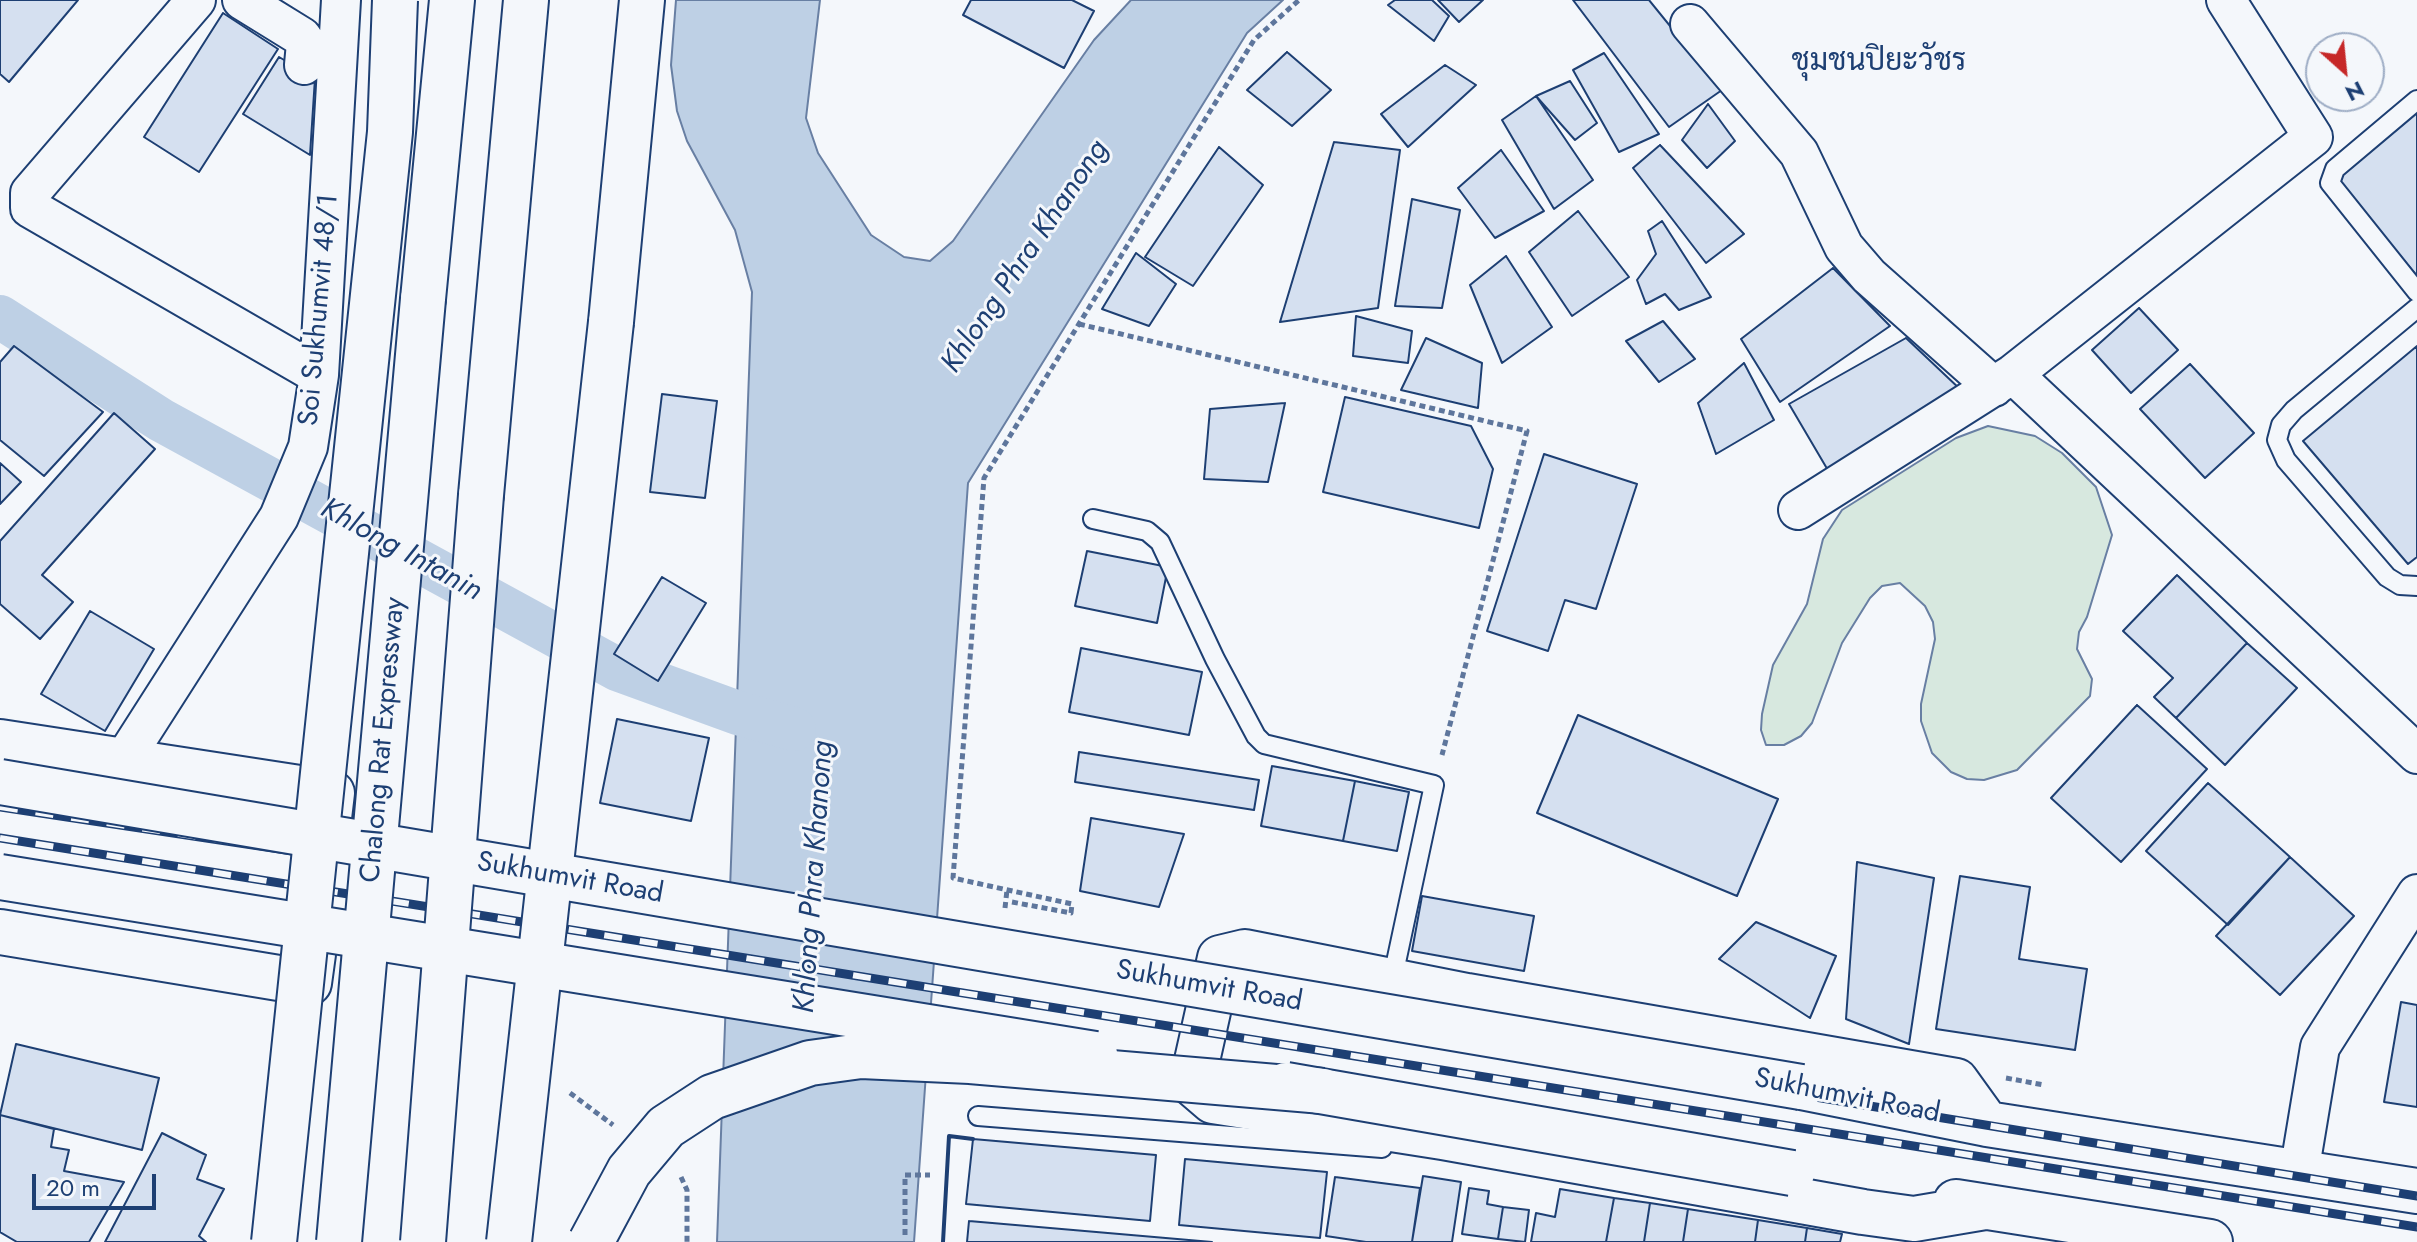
<!DOCTYPE html>
<html>
<head>
<meta charset="utf-8">
<style>
  body { margin:0 }
  #map { position:relative; width:2417px; height:1242px; overflow:hidden; background:#f4f7fb; font-family:Jost,sans-serif }
  canvas { display:block }
  .north { position:absolute; left:2305px; top:32px; width:80px; height:80px; box-sizing:border-box; background:#f4f7fb; border:2px solid #9eadc5; border-radius:50%; rotate:153deg; font-size:22px; font-weight:700; line-height:32px; text-align:center; color:#1d3f73 }
  .north::after { content:''; display:block; margin:auto; width:28px; height:36px; background:#c62828; clip-path:polygon(50% 0,100% 100%,50% 72%,0 100%) }
  .scale { position:absolute; left:32px; top:1174px; width:124px; height:36px; box-sizing:border-box; border:4px solid #1d3f73; border-top:0; padding-left:10px; font-size:24px; line-height:28px; white-space:nowrap; color:#1d3f73; -webkit-text-stroke:6px #f4f7fb; paint-order:stroke }
</style>
</head>
<body>
<div id="map">
<canvas width="2417" height="1242"></canvas>
<div class="north">N</div>
<div class="scale">20 m</div>
</div>
<script>
const ctx = document.querySelector('canvas').getContext('2d');
ctx.lineJoin = 'round';
function fillPath(path, color) { ctx.fillStyle = color; ctx.fill(path, 'evenodd'); }
const shape = rows => new Path2D(rows.map(r => 'M' + r).join(''));
function stroke(path, color, width, dash) { ctx.strokeStyle = color; ctx.lineWidth = width; ctx.lineCap = dash ? 'butt' : 'round'; ctx.setLineDash(dash || []); ctx.stroke(path); }
function drawText(font, color, halo, rows, align = 'center') {
  ctx.font = font + ' Jost,Sarabun,sans-serif'; ctx.lineWidth = 6; ctx.setLineDash([]); ctx.textBaseline = 'middle'; ctx.strokeStyle = halo; ctx.fillStyle = color; for (const [text, x, y, turn = 0] of rows) {
    ctx.save(); ctx.translate(x, y); ctx.rotate((+turn || 0) * Math.PI / 180); ctx.textAlign = isNaN(turn) ? turn : align; if (halo) ctx.strokeText(text, 0, 0); ctx.fillText(text, 0, 0); ctx.restore();
  }
}
const green = shape([
  [1988,426,2035,436,2062,453,2096,487,2112,535,2087,617,2079,632,2077,649,2092,679,2090,696,2017,770,1984,780,1967,779,1951,772,1932,753,1921,721,1921,704,1935,639,1933,622,1925,606,1900,583,1882,586,1870,598,1842,643,1812,723,1801,736,1784,745,1766,745,1761,730,1762,714,1773,665,1807,604,1823,539,1842,510,1956,438,1988,426]
]);
fillPath(green, '#d7e8df');
stroke(green, '#687fa3', 2);
const water = shape([
  [676,0,820,0,806,118,818,153,871,235,904,257,930,261,953,241,1094,40,1131,0,1283,0,1247,33,968,483,914,1242,717,1242,752,292,735,230,687,141,677,111,671,65,676,0]
]);
fillPath(water, '#bed0e5');
stroke(water, '#687fa3', 2);
stroke(shape([
  [0,317,161,420,617,669,738,713,794,729]
]), '#bed0e5', 44);
const building = shape([
  [0,0,78,0,9,82,0,74,0,0],
  [971,0,1072,0,1094,11,1064,68,963,15,971,0],
  [1395,0,1432,0,1449,16,1434,41,1388,5,1395,0],
  [1438,0,1483,0,1459,22,1438,0],
  [1573,0,1649,0,1722,90,1669,127,1573,0],
  [223,13,278,49,199,172,144,137,223,13],
  [1287,52,1331,90,1292,126,1247,90,1287,52],
  [1604,53,1659,134,1619,152,1573,70,1604,53],
  [279,57,315,78,310,155,243,114,279,57],
  [1445,65,1476,85,1408,147,1381,114,1445,65],
  [1570,81,1597,123,1575,140,1536,96,1570,81],
  [1536,96,1593,180,1554,209,1502,120,1536,96],
  [1708,104,1735,141,1707,168,1682,140,1708,104],
  [2417,111,2417,276,2335,178,2417,111],
  [1334,142,1400,150,1378,308,1280,322,1334,142],
  [1660,145,1744,234,1706,263,1633,168,1660,145],
  [1219,147,1263,185,1193,286,1145,257,1219,147],
  [1501,150,1544,211,1495,238,1458,188,1501,150],
  [1412,199,1460,210,1442,308,1395,306,1412,199],
  [1578,211,1629,277,1572,316,1529,252,1578,211],
  [1662,221,1711,297,1679,310,1665,294,1646,304,1637,280,1656,254,1648,231,1662,221],
  [1136,253,1176,284,1149,326,1102,309,1136,253],
  [1506,256,1552,327,1502,363,1470,285,1506,256],
  [1833,268,1890,326,1780,402,1741,339,1833,268],
  [2139,308,2178,350,2131,393,2092,350,2139,308],
  [1356,316,1412,331,1408,363,1353,356,1356,316],
  [1663,321,1695,359,1659,382,1626,341,1663,321],
  [1426,338,1482,363,1478,408,1401,390,1426,338],
  [1906,338,1962,391,1829,472,1789,404,1906,338],
  [14,346,103,412,44,476,0,440,0,362,14,346],
  [2417,346,2417,557,2408,564,2303,441,2417,346],
  [1744,363,1774,420,1716,454,1698,403,1744,363],
  [2190,364,2254,433,2205,478,2140,409,2190,364],
  [662,394,717,401,705,498,650,492,662,394],
  [1345,397,1471,426,1493,469,1479,528,1323,492,1345,397],
  [1285,403,1268,482,1204,479,1210,409,1285,403],
  [114,413,155,449,42,575,73,602,40,639,0,604,0,541,114,413],
  [1544,454,1637,484,1596,609,1565,600,1548,651,1487,631,1544,454],
  [0,463,21,482,0,504,0,463],
  [1087,551,1168,567,1157,623,1075,606,1087,551],
  [2177,575,2247,643,2176,718,2154,697,2173,678,2123,631,2177,575],
  [662,577,706,603,658,681,614,654,662,577],
  [90,611,154,649,105,731,41,694,90,611],
  [2247,643,2297,688,2225,765,2176,718,2247,643],
  [1081,648,1202,672,1189,735,1069,712,1081,648],
  [2137,705,2207,769,2121,862,2051,798,2137,705],
  [1578,715,1778,799,1737,896,1537,813,1578,715],
  [617,719,709,738,691,821,600,803,617,719],
  [1079,752,1259,780,1254,810,1075,782,1079,752],
  [1272,766,1355,781,1343,841,1261,826,1272,766],
  [1355,781,1409,792,1397,851,1343,841,1355,781],
  [2208,783,2290,857,2228,925,2146,851,2208,783],
  [1091,818,1184,834,1159,907,1080,891,1091,818],
  [2290,857,2354,916,2280,995,2216,936,2290,857],
  [1857,862,1934,878,1909,1044,1846,1019,1857,862],
  [1960,876,2030,887,2019,959,2087,969,2075,1050,1936,1029,1960,876],
  [1422,896,1534,916,1524,971,1412,951,1422,896],
  [1756,922,1836,956,1810,1018,1719,959,1756,922],
  [2401,1002,2417,1005,2417,1107,2384,1102,2401,1002],
  [16,1044,159,1078,142,1150,0,1115,16,1044],
  [0,1115,54,1129,51,1147,69,1150,64,1171,124,1182,89,1242,17,1242,0,1232,0,1115],
  [162,1133,206,1155,197,1179,224,1189,199,1236,206,1242,105,1242,162,1133],
  [973,1139,1156,1155,1150,1221,966,1204,973,1139],
  [1185,1159,1327,1172,1320,1238,1179,1225,1185,1159],
  [1423,1176,1461,1182,1452,1242,1412,1242,1423,1176],
  [1335,1177,1420,1188,1412,1242,1366,1242,1326,1236,1335,1177],
  [1469,1188,1489,1191,1487,1204,1503,1207,1498,1239,1462,1234,1469,1188],
  [1560,1189,1614,1198,1606,1242,1531,1242,1536,1213,1555,1217,1560,1189],
  [1614,1198,1650,1203,1644,1242,1606,1242,1614,1198],
  [1650,1203,1688,1209,1683,1242,1644,1242,1650,1203],
  [1503,1207,1529,1210,1525,1242,1498,1239,1503,1207],
  [1688,1209,1758,1220,1755,1242,1683,1242,1688,1209],
  [1758,1220,1807,1228,1805,1242,1755,1242,1758,1220],
  [969,1221,1212,1242,967,1242,969,1221],
  [1807,1228,1842,1234,1840,1242,1805,1242,1807,1228]
]);
fillPath(building, '#d5e0f0');
stroke(building, '#1d3f73', 2);
const service = shape([
  [2417,100,2335,169,2330,183,2417,292],
  [2417,308,2294,410,2281,425,2277,440,2286,460,2387,577,2400,585,2417,586],
  [1093,519,1147,531,1160,542,1215,659,1256,736,1264,744,1434,785,1392,981],
  [978,1116,1382,1148]
]);
const minor = shape([
  [196,0,30,193,30,208,319,375],
  [242,0,302,37,306,43,304,65],
  [1690,24,1799,153,1844,247,1869,276,1994,387],
  [2013,374,2417,754],
  [1798,510,2013,374,2313,137,2226,0],
  [123,761,279,517,308,447,319,375,341,0],
  [2299,1173,2320,1047,2417,894]
]);
const primary = shape([
  [0,742,332,793,329,818],
  [0,932,309,983,313,954],
  [1801,1087,1987,1124,2417,1191],
  [1956,1202,2210,1242],
  [1985,1207,1914,1219,1863,1212,1443,1137,1213,1101,1192,1083,1220,958,1245,952,1467,996,1956,1081,1987,1124]
]);
const motorway = shape([
  [423,299,452,0],
  [611,322,642,0],
  [481,495,526,0]
]);
stroke(service, '#1d3f73', 22);
stroke(minor, '#1d3f73', 42);
stroke(primary, '#1d3f73', 48);
stroke(motorway, '#1d3f73', 48);
stroke(shape([
  [1079,324,1527,431,1442,755],
  [1012,902,1071,913,1072,904,953,878,984,478,1254,40,1299,0],
  [1005,908,1007,890],
  [2006,1078,2044,1085],
  [570,1093,613,1125],
  [681,1177,687,1190,687,1242],
  [905,1235,905,1175,930,1175]
]), '#5e769c', 5, [6, 4]);
stroke(service, '#f4f7fb', 18);
stroke(minor, '#f4f7fb', 38);
stroke(primary, '#f4f7fb', 44);
stroke(motorway, '#f4f7fb', 44);
const rail = shape([
  [0,807,631,902,2417,1196],
  [0,838,2417,1227]
]);
stroke(rail, '#1d3f73', 9);
stroke(rail, '#f4f7fb', 6, [18]);
const primaryBridge = shape([
  [0,782,1801,1087],
  [0,877,1095,1054],
  [1286,1085,1792,1173]
]);
const motorwayBridge = shape([
  [274,1242,390,132,395,0],
  [339,1242,423,299],
  [423,1242,481,495],
  [509,1242,611,322],
  [591,1242,629,1171,666,1127,712,1097,810,1063,861,1056,970,1061,1323,1091]
]);
stroke(primaryBridge, '#1d3f73', 48, []);
stroke(motorwayBridge, '#1d3f73', 48, []);
stroke(primaryBridge, '#f4f7fb', 44);
stroke(motorwayBridge, '#f4f7fb', 44);
stroke(shape([
  [943,1242,949,1136,973,1139]
]), '#1d3f73', 4);
drawText('28px', '#1d3f73', '#f4f7fb', [
  ["Soi Sukhumvit 48/1",320,310,-85],
  ["Chalong Rat Expressway",384,740,-85],
  ["Sukhumvit Road",570,879,10],
  ["Sukhumvit Road",1209,987,10],
  ["Sukhumvit Road",1847,1097,11]
]);
drawText('30px', '#1d3f73', '#f4f7fb', [
  ["ชุมชนปิยะวัชร",1879,63]
]);
drawText('italic 30px', '#1d3f73', '#f4f7fb', [
  ["Khlong Phra Khanong",1026,257,-56],
  ["Khlong Intanin",401,551,29],
  ["Khlong Phra Khanong",815,877,-86]
]);
</script>
</body>
</html>
